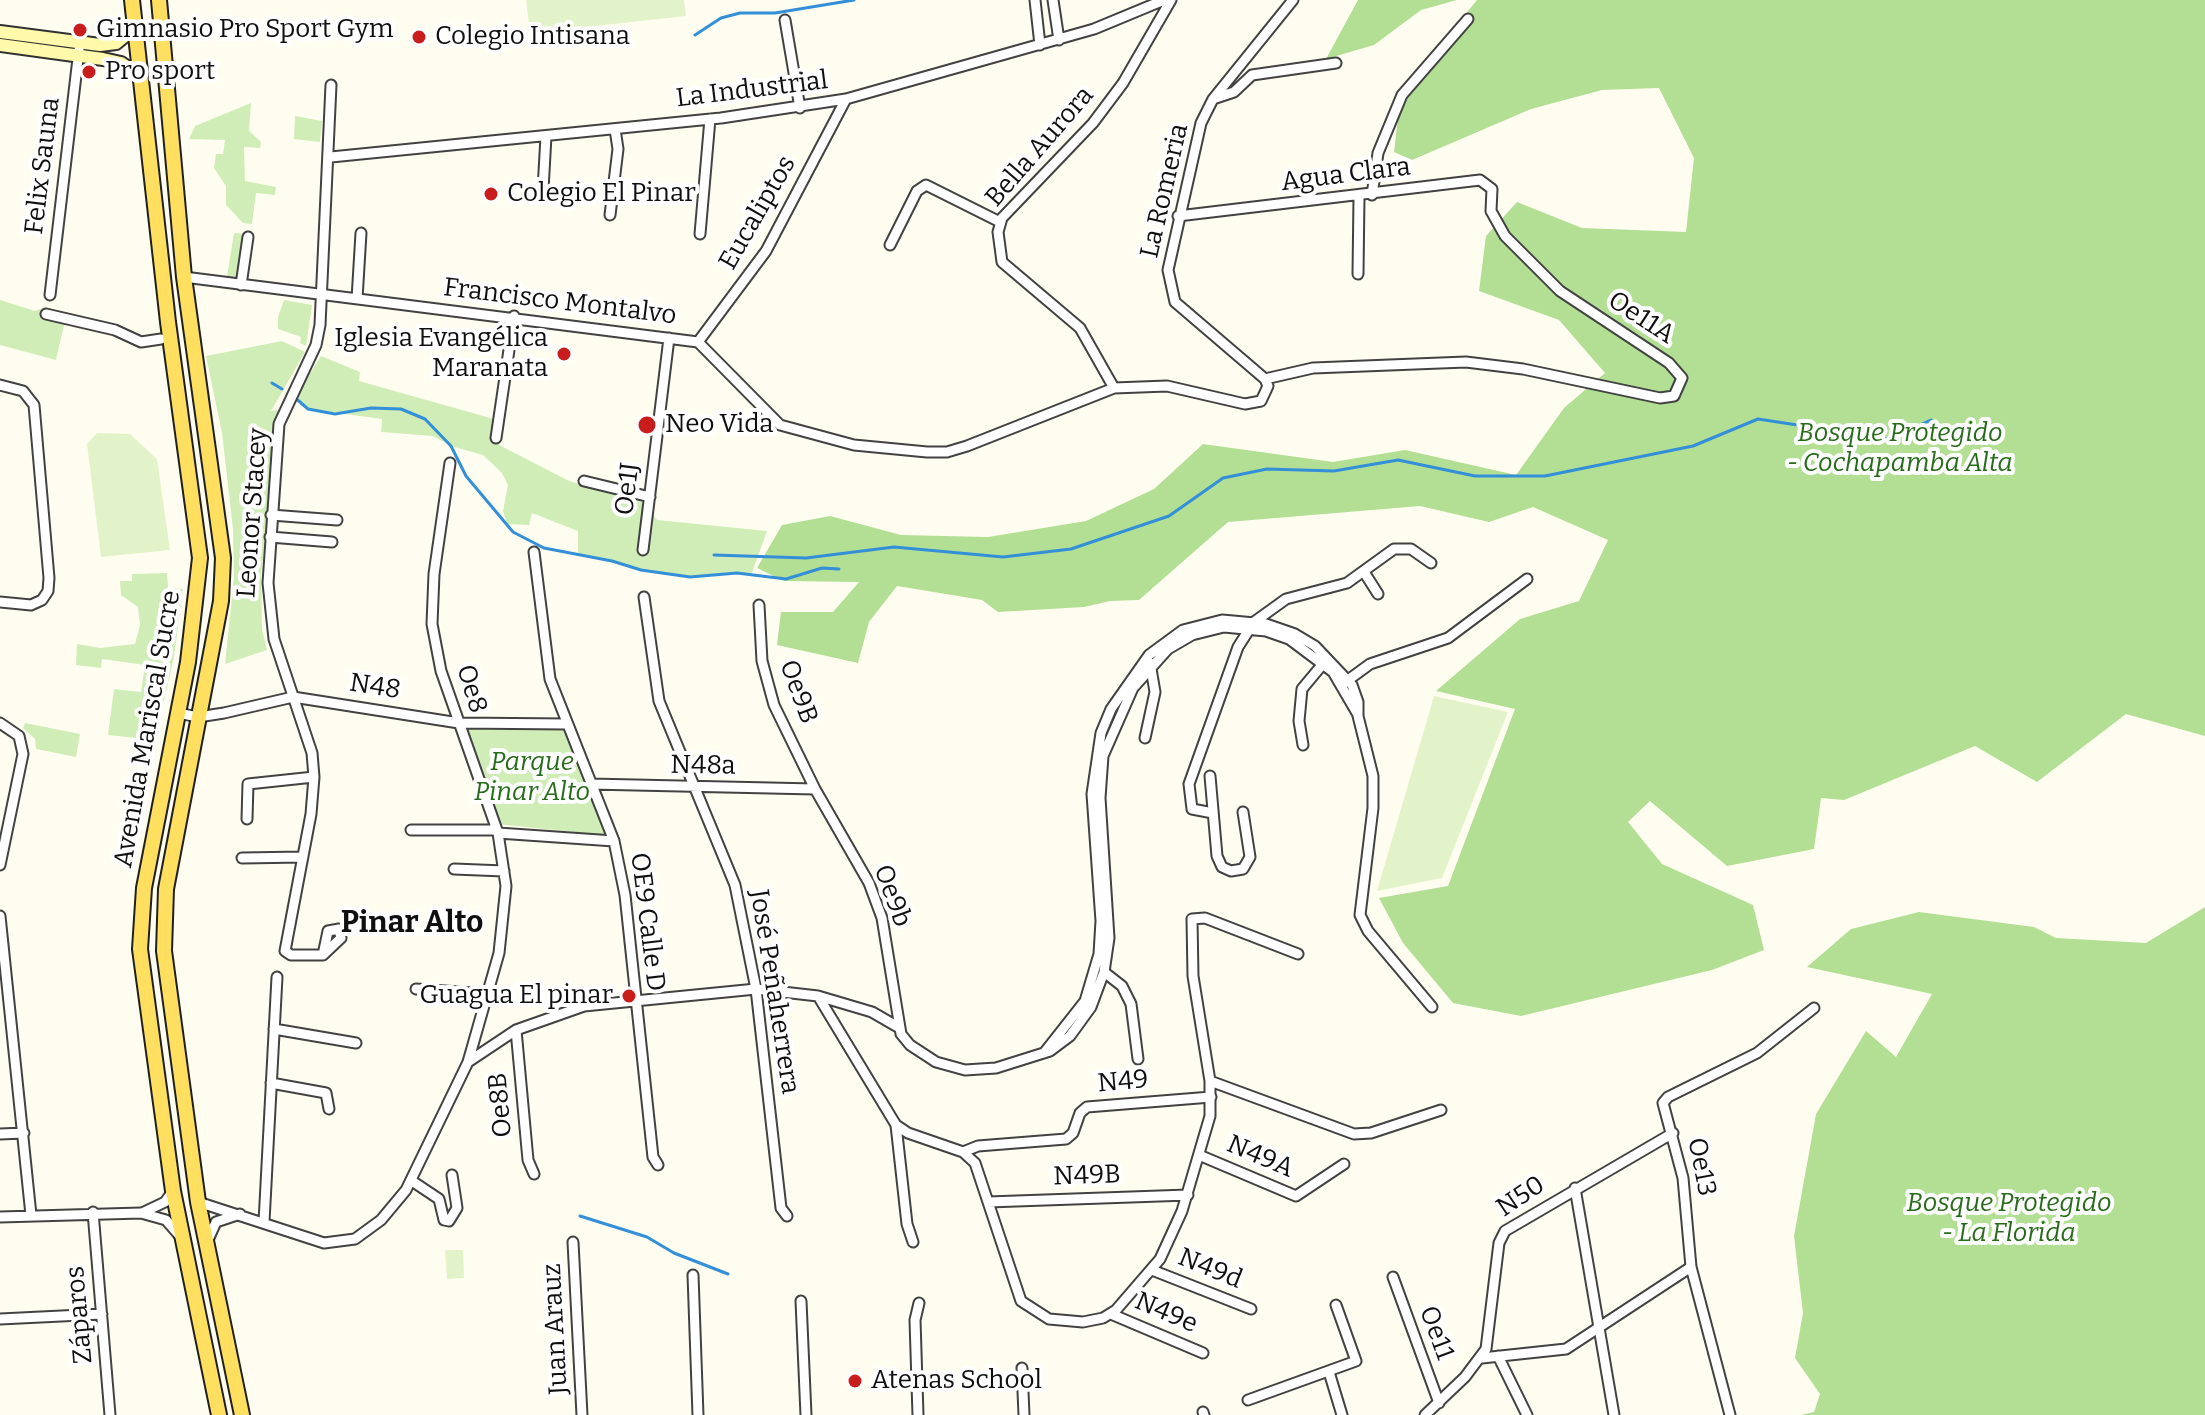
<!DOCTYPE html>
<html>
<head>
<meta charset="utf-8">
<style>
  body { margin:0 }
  canvas { display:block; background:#fffdf0 }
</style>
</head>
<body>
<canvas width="2205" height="1415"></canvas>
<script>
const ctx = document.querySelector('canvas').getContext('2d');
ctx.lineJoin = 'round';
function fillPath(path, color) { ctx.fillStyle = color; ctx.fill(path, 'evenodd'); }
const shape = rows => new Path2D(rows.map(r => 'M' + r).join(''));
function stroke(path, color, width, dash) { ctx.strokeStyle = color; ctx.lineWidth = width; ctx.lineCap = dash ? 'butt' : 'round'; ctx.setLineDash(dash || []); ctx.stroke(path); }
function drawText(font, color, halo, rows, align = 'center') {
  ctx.font = font + ' Bitter,serif'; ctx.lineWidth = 8; ctx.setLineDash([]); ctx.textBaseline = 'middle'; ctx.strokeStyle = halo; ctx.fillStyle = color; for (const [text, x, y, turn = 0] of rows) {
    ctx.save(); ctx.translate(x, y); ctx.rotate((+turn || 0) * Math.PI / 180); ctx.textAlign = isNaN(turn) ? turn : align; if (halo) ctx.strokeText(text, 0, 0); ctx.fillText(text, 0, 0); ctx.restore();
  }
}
fillPath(shape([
  [251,103,249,131,261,142,260,148,244,147,245,181,276,187,275,195,256,193,252,224,243,223,226,205,226,186,214,168,216,154,223,154,225,140,189,139,195,126],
  [295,116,322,121,320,142,294,139],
  [234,233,244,234,237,279,227,277],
  [0,300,35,311,46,307,59,315,67,312,56,360,0,345],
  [284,300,312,305,306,346,300,343,301,337,278,329,278,317],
  [282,341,305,352,271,411,283,409,261,573,262,629,267,650,225,664,234,578,233,529,222,433,206,356],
  [321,356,360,372,359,381,501,421,492,440,503,447,569,481,645,503,657,520,767,531,752,573,690,577,641,570,578,554,578,531,532,513,529,525,507,524,503,511,508,485,502,473,483,455,451,446,433,436,381,432,382,419,308,409,295,397],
  [167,573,168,588,183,589,174,657,155,740,108,735,114,689,141,692,145,665,102,659,101,668,76,665,77,644,100,648,135,644,140,625,138,607,121,595,120,581,132,581,132,574],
  [25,723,80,734,76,757,36,749,35,739,23,728],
  [463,727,563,729,612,836,497,824]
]), '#d0edb7');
fillPath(shape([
  [1358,0,1457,0,1421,10,1374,45,1326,59],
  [1477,0,2205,0,2205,736,2126,714,2037,782,1975,746,1844,800,1821,798,1814,849,1727,866,1650,801,1628,822,1662,864,1753,905,1764,950,1712,970,1521,1016,1453,1003,1403,943,1379,898,1448,886,1515,709,1436,691,1520,619,1579,601,1608,540,1533,507,1489,522,1420,506,1228,522,1139,600,1110,601,1084,607,998,612,982,600,897,586,869,622,858,663,777,645,781,612,833,612,859,582,784,581,757,568,782,525,830,516,901,535,988,537,1086,521,1154,489,1203,444,1333,462,1405,450,1516,475,1564,408,1605,373,1559,320,1479,291,1486,236,1517,202,1582,228,1686,232,1694,158,1659,88,1602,90,1531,109,1412,160,1394,152,1401,92],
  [2205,907,2205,1415,1801,1415,1814,1412,1820,1394,1795,1358,1803,1313,1794,1236,1816,1114,1866,1031,1896,1057,1932,994,1807,967,1851,929,1919,912,2034,927,2056,938,2146,943]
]), '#b3df95');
fillPath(shape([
  [526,0,684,0,686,16,530,33],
  [97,433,130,434,157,459,170,550,101,557,87,444],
  [1434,696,1508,712,1442,878,1377,891],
  [445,1250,463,1250,464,1278,447,1279]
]), '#e3f3c9');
stroke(shape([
  [695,35,721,18,740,13,775,13,854,0],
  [272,383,282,389],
  [293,396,308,409,335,414,371,408,401,409,425,419,451,446,466,476,513,532,544,548,612,561,641,570,690,577,737,573,786,579,822,568,839,569],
  [714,555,806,558,894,547,1003,557,1071,549,1169,516,1223,478,1267,469,1334,471,1398,460,1475,476,1545,476,1693,446,1758,419,1889,439,1931,420],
  [580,1216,647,1237,674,1253,728,1274]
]), '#338fd7', 3);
const street = shape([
  [1035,0,1040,45],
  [1053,0,1059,40],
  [785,20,800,108],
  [1213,99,1234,92,1252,75,1336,63],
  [331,157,721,118,846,99,1094,29,1164,0],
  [543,190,546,136],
  [1372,195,1378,153,1402,95,1468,19],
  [610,215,618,149,615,129],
  [1178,216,1480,180,1492,189,1491,211,1505,236,1560,291,1669,363,1682,378,1674,396,1660,398,1523,369,1466,362,1313,368,1265,379],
  [700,234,710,119],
  [890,245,917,191,926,185,1000,222],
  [1358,274,1359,197],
  [184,277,698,342,780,425,854,445,927,452,947,452,967,446,1114,388,1167,386,1245,404,1261,401,1268,386,1265,379],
  [241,285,248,237],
  [50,295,79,50],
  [357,299,361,233],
  [46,314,115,330,141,342,161,339],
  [698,342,766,251,846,99],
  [1265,379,1175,302,1168,270,1201,123,1213,99,1293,0],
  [0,385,23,391,34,405,49,578,48,591,42,600,31,605,0,602],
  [1114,388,1080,328,1002,262,998,232,1002,218,1093,123,1123,83,1171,0],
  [496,438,514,316],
  [584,481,650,497],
  [271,515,337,520],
  [270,537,332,542],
  [643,550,669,338],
  [534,552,550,679,614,841,625,895,653,1157,658,1165],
  [1364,572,1378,594],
  [644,597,659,701,735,885,756,989,781,1208,787,1216],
  [759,605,762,661,774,705,815,789,869,883,882,918,901,1034,910,1045,936,1062,965,1070,996,1068,1050,1051,1070,1036,1091,1007,1104,972,1109,938,1100,798,1103,756,1133,688,1168,649,1192,635,1224,627,1266,631,1289,639,1333,672,1357,713],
  [1344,683,1370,664,1448,638,1527,579],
  [178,713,198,717,224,713,293,697,459,723,567,724],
  [0,723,19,736,23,754,0,865],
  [1145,738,1155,692,1150,663],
  [1303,745,1299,721,1302,689,1327,659],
  [1210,776,1217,856,1222,867,1231,871,1243,869,1250,857,1243,812],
  [590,784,815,789],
  [1213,813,1192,809,1189,784,1238,647,1254,622,1286,599,1347,583,1394,549,1411,549,1431,563],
  [247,819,248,784,314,777],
  [411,830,497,830],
  [498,833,614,841],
  [242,858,303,857],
  [454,869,504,871],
  [0,916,31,1215],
  [323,955,328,931,339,929,341,938,323,955,291,955,285,951,311,814,314,777,312,753,274,639,268,583,279,424,316,345,320,325,331,85],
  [1104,972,1122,986,1131,1004,1138,1059],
  [416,989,488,994],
  [818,996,896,1125,908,1133,963,1152,975,1163,1021,1301,1049,1319,1083,1322,1103,1318,1116,1310,1160,1259,1182,1211,1210,1116,1210,1081,1193,976,1192,919,1205,918,1298,954],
  [274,1029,356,1043],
  [516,1030,528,1160,534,1174],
  [1044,1053,1085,1001,1099,954,1101,921,1092,794,1101,733,1111,709,1149,655,1183,630,1222,620,1266,624,1295,634,1315,646,1352,685,1358,702,1358,716,1373,776,1373,808,1360,915,1368,931,1432,1007],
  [468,1062,516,1030,584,1006,756,989,818,996,872,1012,898,1027],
  [1210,1081,1354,1134,1371,1133,1441,1110],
  [271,1083,326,1093,329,1109],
  [896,1125,907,1224,913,1242],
  [0,1134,24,1133],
  [963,1152,978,1146,1066,1139,1073,1133,1080,1113,1087,1107,1211,1097],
  [1199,1155,1296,1196,1344,1164],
  [412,1181,439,1199,444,1220,449,1221,457,1208,452,1175],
  [1575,1188,1614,1415],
  [198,1202,324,1243,355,1239,381,1220,406,1190,468,1062,499,953,506,886,498,833,441,671,432,624,434,574,450,463],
  [988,1202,1188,1195],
  [93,1212,110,1415],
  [144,1212,165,1202,173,1191],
  [0,1217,141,1213,166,1220,179,1235],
  [264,1222,277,977],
  [208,1240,216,1222,240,1214],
  [573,1242,582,1415],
  [1152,1270,1251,1309],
  [693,1275,698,1415],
  [1393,1277,1439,1403],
  [801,1301,806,1415],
  [1111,1314,1203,1353],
  [0,1319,102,1314],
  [1498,1356,1527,1415],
  [1482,1358,1566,1349,1691,1267],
  [1022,1368,1024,1415],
  [1329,1372,1342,1415],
  [1248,1400,1356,1361,1336,1305],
  [1203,1412,1204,1415],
  [918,1415,915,1320,919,1303],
  [1425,1415,1465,1377,1486,1349,1499,1243,1505,1231,1673,1133],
  [1730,1415,1691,1267,1683,1178,1663,1103,1668,1097,1757,1053,1814,1008]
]);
const secondary = shape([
  [0,32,100,45,116,43,133,29],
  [0,45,103,59,121,63,138,75]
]);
const primary = shape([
  [132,0,168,322,200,558,188,662,144,888,140,949,173,1191,219,1415],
  [159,0,184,277,223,558,221,601,166,889,164,951,198,1202,242,1415]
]);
stroke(street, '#424242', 13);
stroke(secondary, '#313131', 16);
stroke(primary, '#202020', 18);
stroke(street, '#fff', 9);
stroke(secondary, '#fff9ab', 12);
stroke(primary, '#ffdf60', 14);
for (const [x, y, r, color] of [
  [80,30,8,"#c91c1d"],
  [419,37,8,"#c91c1d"],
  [89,72,8,"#c91c1d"],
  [491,194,8,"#c91c1d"],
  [564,354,8,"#c91c1d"],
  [647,425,10,"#c91c1d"],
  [629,996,8,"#c91c1d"],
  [855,1381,8,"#c91c1d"]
]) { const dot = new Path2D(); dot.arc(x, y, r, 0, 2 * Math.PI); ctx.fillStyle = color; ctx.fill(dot); stroke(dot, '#fff', 3); }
drawText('26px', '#0f0f0f', '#fff', [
  ["Gimnasio Pro Sport Gym",96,30],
  ["Colegio Intisana",435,37],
  ["Pro sport",105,72],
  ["Colegio El Pinar",507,194],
  ["Iglesia Evangélica",548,339,"right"],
  ["Maranata",548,369,"right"],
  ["Neo Vida",665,425],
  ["Guagua El pinar",613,996,"right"],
  ["Atenas School",871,1381]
], 'left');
drawText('26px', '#0f0f0f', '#fff', [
  ["La Industrial",752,90,-7],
  ["Bella Aurora",1040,147,-49],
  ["Felix Sauna",43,166,-83],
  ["Agua Clara",1346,175,-7],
  ["La Romeria",1165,191,-77],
  ["Eucaliptos",758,213,-60],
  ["Francisco Montalvo",560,302,7],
  ["Oe11A",1641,318,33],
  ["Oe1J",628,489,-83],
  ["Leonor Stacey",253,513,-86],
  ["N48",375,687,9],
  ["Oe8",471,689,73],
  ["Oe9B",798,692,70],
  ["Avenida Mariscal Sucre",148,729,-80],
  ["N48a",703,766,1],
  ["Oe9b",892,896,70],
  ["OE9 Calle D",647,922,83],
  ["José Peñaherrera",774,992,81],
  ["N49",1123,1082,-5],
  ["Oe8B",501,1105,-95],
  ["N49A",1260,1157,23],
  ["Oe13",1701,1167,79],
  ["N49B",1087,1176,-2],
  ["N50",1521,1197,-34],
  ["N49d",1210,1269,22],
  ["N49e",1166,1313,23],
  ["Záparos",80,1315,-95],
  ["Juan Arauz",556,1329,-93],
  ["Oe11",1436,1333,70]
]);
drawText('italic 26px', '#276c1a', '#fff', [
  ["Bosque Protegido",1900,434],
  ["- Cochapamba Alta",1900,464],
  ["Parque",532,763],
  ["Pinar Alto",532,793],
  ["Bosque Protegido",2009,1204],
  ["- La Florida",2009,1234]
]);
drawText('bold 30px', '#0f0f0f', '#fff', [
  ["Pinar Alto",412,924]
]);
</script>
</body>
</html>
